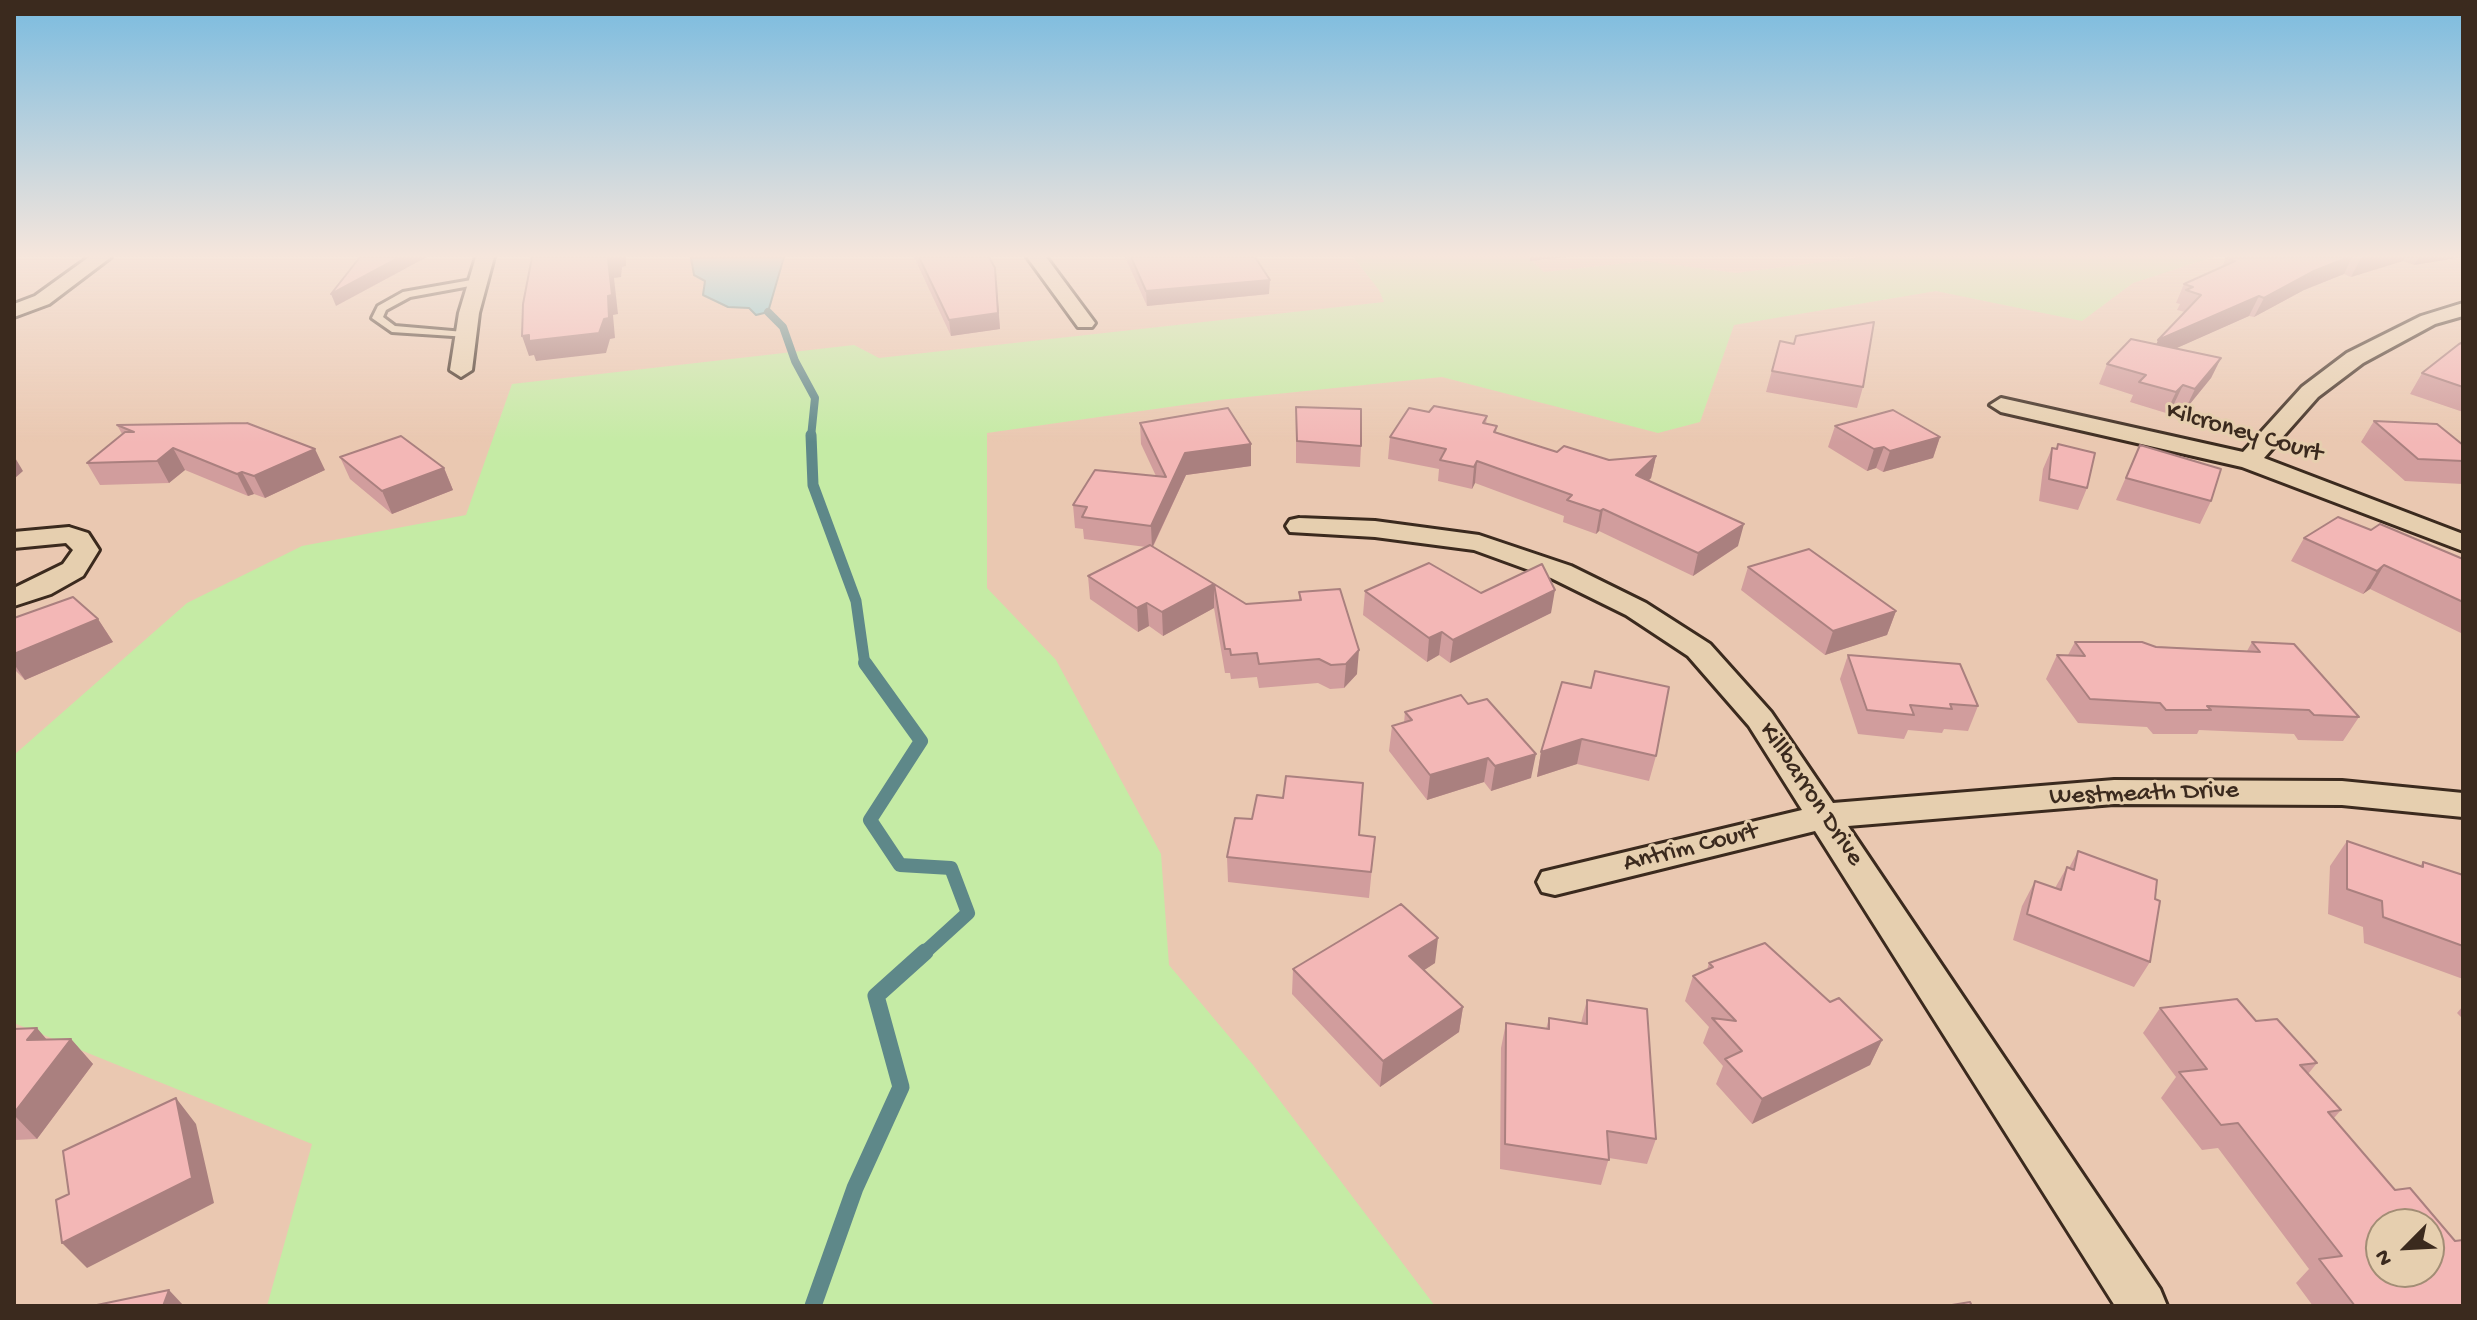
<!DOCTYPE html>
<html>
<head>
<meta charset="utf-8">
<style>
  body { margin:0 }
  #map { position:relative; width:2477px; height:1320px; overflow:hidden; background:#eac8b1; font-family:"Gochi Hand",sans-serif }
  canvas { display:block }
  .frame { position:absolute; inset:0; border:16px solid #3b2a1e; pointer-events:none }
  .north { position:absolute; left:2365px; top:1208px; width:80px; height:80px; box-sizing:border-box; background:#e6cfaf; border:2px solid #a28d75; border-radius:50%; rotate:246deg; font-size:22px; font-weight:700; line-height:32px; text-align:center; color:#3b2a1e }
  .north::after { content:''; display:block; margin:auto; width:28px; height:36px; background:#3b2a1e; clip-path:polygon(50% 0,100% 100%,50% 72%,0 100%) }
</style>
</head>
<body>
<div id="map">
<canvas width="2477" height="1320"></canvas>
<div class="frame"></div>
<div class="north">N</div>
</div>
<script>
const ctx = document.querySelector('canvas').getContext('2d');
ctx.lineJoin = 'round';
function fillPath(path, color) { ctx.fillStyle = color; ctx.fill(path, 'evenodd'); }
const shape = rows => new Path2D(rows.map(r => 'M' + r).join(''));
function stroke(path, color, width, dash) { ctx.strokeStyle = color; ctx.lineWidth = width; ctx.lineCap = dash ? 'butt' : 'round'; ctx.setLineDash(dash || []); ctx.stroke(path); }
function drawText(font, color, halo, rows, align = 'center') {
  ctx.font = font + ' "Gochi Hand",sans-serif'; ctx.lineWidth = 6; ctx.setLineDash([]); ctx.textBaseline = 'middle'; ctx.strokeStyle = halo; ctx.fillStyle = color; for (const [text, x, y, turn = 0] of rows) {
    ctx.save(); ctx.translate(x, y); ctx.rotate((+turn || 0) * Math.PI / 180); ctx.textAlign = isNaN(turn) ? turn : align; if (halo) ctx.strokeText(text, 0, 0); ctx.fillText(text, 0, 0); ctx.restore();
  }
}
fillPath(shape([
  [1353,257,1528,257,1544,272,1646,261,1736,273,1863,257,2213,257,2133,283,2082,321,1936,291,1734,325,1700,422,1658,433,1442,377,1218,400,987,433,987,588,1056,660,1161,854,1169,965,1253,1065,1435,1306,267,1306,312,1144,14,1023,14,755,187,603,302,546,466,515,512,384,854,345,879,358,1384,302,1379,290]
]), '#c5eba5');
const water = shape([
  [784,257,768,312,756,315,749,308,728,307,703,295,705,281,694,275,691,258,784,257]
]);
fillPath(water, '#76c6d1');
stroke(water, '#5e8889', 2);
stroke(shape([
  [768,312,783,327,795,361,815,398,811,437]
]), '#5e8889', 8);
stroke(shape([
  [811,435,813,485,856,601,865,665]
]), '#5e8889', 11);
stroke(shape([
  [865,663,921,741,870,820,900,865,951,868,968,913,923,954]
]), '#5e8889', 14);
stroke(shape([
  [813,1306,855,1188,901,1087,876,996,925,952]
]), '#5e8889', 17);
const service = shape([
  [477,279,482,282,481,284,410,297,386,310,383,317,395,326,464,332,470,335,468,337,392,332,372,318,378,306,403,292,477,279]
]);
const minor = shape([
  [89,257,111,257,49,304,14,317,14,304,35,296,89,257],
  [476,257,494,257,479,313,472,370,461,377,450,370,459,313,476,257],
  [1027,257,1046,257,1095,323,1092,327,1078,327,1027,257],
  [2463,303,2463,316,2435,324,2363,363,2318,397,2264,458,2463,534,2463,551,2242,467,2001,412,1990,405,2001,398,2243,452,2302,387,2347,353,2421,316,2463,303],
  [1299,518,1375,521,1479,535,1571,566,1646,603,1710,644,1771,712,1833,803,2114,780,2342,781,2463,793,2463,817,2342,805,2114,804,1848,826,2160,1289,2167,1306,2115,1306,1815,831,1555,895,1542,892,1537,882,1542,872,1802,810,1749,726,1688,656,1626,615,1551,578,1474,550,1375,537,1290,532,1286,526,1290,520,1299,518],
  [69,527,88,533,99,550,83,576,51,594,14,606,14,588,63,564,73,550,66,543,14,548,14,532,69,527]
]);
stroke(service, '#3b2a1e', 6);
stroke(minor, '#3b2a1e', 6);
fillPath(service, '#e6cfaf');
fillPath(minor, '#e6cfaf');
fillPath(shape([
  [914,257,989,257,997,284,1000,329,951,336],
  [1125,257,1255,257,1269,294,1147,306],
  [2463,257,2414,265,2403,261,2351,277,2344,274,2304,290,2254,317,2249,316,2176,348,2221,358,2211,378,2185,410,2173,406,2166,413,2130,402,2133,395,2099,384,2107,364,2157,344,2185,312,2177,310,2180,304,2176,303,2184,284,2222,267,2226,258],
  [1780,341,1863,387,1857,408,1766,392],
  [2463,342,2463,412,2410,394,2422,373],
  [1296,407,1361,446,1360,467,1296,463],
  [1487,416,1486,424,1497,426,1496,432,1557,452,1609,460,1656,456,1651,478,1648,481,1738,546,1693,576,1599,531,1596,534,1563,522,1564,516,1475,483,1472,489,1438,481,1439,469,1388,459,1390,437],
  [2374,421,2463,445,2463,484,2405,481,2361,442],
  [1140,423,1251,466,1186,475,1153,547,1246,604,1299,600,1299,592,1357,674,1344,688,1330,689,1318,683,1259,688,1257,677,1231,679,1230,673,1225,673,1214,608,1163,636,1149,626,1138,632,1090,599,1088,576,1146,547,1084,539,1083,529,1075,528,1073,505,1156,476,1141,444],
  [117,425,325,470,265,498,254,494,248,496,185,470,169,483,100,485,87,463,122,434],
  [1835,426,1940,437,1933,458,1883,472,1876,468,1867,471,1828,447],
  [2140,445,2211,501,2200,524,2116,500],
  [2052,448,2087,488,2078,510,2039,501,2043,469],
  [340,457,444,468,453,490,392,514,350,479],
  [2371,530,2463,559,2463,634,2370,589,2363,594,2291,561,2304,538],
  [1748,567,1896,611,1887,635,1825,655,1741,590],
  [1365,591,1481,593,1551,613,1450,663,1439,655,1427,662,1363,615],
  [14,618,98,619,113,642,25,680,14,669],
  [2075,642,2247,651,2252,642,2359,717,2343,741,2298,740,2294,734,2199,730,2197,734,2153,734,2147,727,2078,723,2046,679,2057,655,2068,655],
  [1848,655,1978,706,1968,731,1944,729,1942,733,1908,730,1904,739,1858,734,1840,679],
  [1562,682,1656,756,1649,781,1577,764,1537,777,1541,752],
  [1405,712,1531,778,1491,791,1484,782,1427,800,1389,751,1392,726,1404,723],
  [1252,819,1375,837,1369,898,1228,882,1227,857],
  [2347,841,2420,866,2423,862,2463,875,2463,979,2364,943,2363,927,2328,914,2330,866],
  [2078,851,2150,962,2134,987,2013,940,2022,906,2035,881,2055,888,2067,867,2069,868],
  [1435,963,1424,970,1463,1007,1459,1032,1380,1087,1292,994,1293,969],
  [1709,963,1830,1002,1882,1040,1870,1065,1752,1124,1716,1084,1723,1066,1703,1043,1709,1027,1685,1001,1693,976,1707,970],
  [1587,1000,1656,1139,1647,1164,1609,1158,1601,1185,1500,1169,1501,1048,1506,1023,1546,1029,1549,1018,1581,1023],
  [2463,1006,2463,1019,2457,1013],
  [2160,1008,2256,1021,2317,1063,2308,1074,2341,1110,2334,1118,2463,1306,2313,1306,2296,1283,2309,1269,2218,1148,2202,1150,2161,1098,2176,1077,2143,1033],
  [14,1029,47,1040,71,1039,93,1064,37,1139,14,1140]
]), '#d19d9d');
fillPath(shape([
  [400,257,427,257,336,306,331,294],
  [616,257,626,257,626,266,622,267,621,277,614,278,618,314,613,315,615,338,610,339,606,353,536,361,534,355,529,356,522,336,608,296,608,259],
  [1530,257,1566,257,1530,261],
  [2349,257,2352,257,2344,274,2304,290,2254,317,2264,298,2314,271],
  [2364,257,2405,257,2403,261,2351,277,2361,258],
  [2419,257,2463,257,2414,265],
  [995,268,1000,329,951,336,949,320],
  [1270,280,1269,294,1147,306,1146,291],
  [2259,296,2249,316,2150,360,2158,340],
  [2221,358,2211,378,2185,410,2195,389],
  [2183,385,2173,406,2166,413,2176,392],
  [1940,437,1933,458,1883,472,1890,451],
  [1251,444,1251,466,1186,475,1152,548,1151,526,1185,453],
  [1884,447,1876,468,1867,471,1874,449],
  [173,448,185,470,169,483,157,461],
  [315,449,325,470,265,498,254,476],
  [14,456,23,471,14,479],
  [1656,456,1651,478,1632,497,1636,475],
  [1477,461,1475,483,1472,489,1474,467],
  [444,468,453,490,392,514,382,491],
  [242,472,254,494,248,496,237,474],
  [1603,509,1599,531,1596,534,1600,511],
  [1744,524,1738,546,1693,576,1698,553],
  [2384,565,2370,589,2363,594,2377,571],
  [1214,584,1214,608,1163,636,1162,612],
  [1555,590,1551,613,1450,663,1453,640],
  [1147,603,1149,626,1138,632,1137,608],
  [1896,611,1887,635,1825,655,1833,631],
  [98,619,113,642,25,680,14,664,14,654],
  [1442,632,1439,655,1427,662,1429,638],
  [1359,650,1357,674,1344,688,1346,664],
  [1582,739,1577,764,1537,777,1541,752],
  [1536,754,1531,778,1491,791,1495,766],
  [1488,758,1484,782,1427,800,1430,775],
  [1438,938,1435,963,1406,982,1409,956],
  [1463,1007,1459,1032,1380,1087,1383,1061],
  [37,1028,59,1054,27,1040],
  [71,1039,93,1064,37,1139,14,1115,14,1113],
  [1882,1040,1870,1065,1752,1124,1762,1099],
  [176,1098,196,1124,214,1203,87,1268,62,1243],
  [169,1290,184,1306,163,1306]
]), '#aa807f');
const building = shape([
  [360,257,400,257,331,294,360,257],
  [532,257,616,257,608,259,612,295,608,296,609,318,604,319,599,333,529,341,529,335,522,336,523,304,532,257],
  [919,257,989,257,995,268,998,313,949,320,919,257],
  [1131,257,1255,257,1270,280,1146,291,1131,257],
  [2349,257,2314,271,2264,298,2259,296,2158,340,2201,295,2186,290,2193,287,2184,284,2235,261,2226,258,2349,257],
  [1874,322,1863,387,1772,371,1780,341,1794,344,1796,336,1874,322],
  [2131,339,2221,358,2195,389,2183,385,2176,392,2139,382,2146,375,2107,364,2131,339],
  [2463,342,2463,387,2422,373,2459,344,2463,342],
  [1434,406,1487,416,1483,423,1497,426,1494,432,1557,452,1564,446,1609,460,1656,456,1636,475,1744,524,1698,553,1603,509,1600,511,1567,500,1572,495,1477,461,1474,467,1440,460,1446,449,1390,437,1409,408,1429,412,1434,406],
  [1296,407,1361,409,1361,446,1297,441,1296,407],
  [1228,408,1251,444,1185,453,1151,526,1082,517,1087,507,1073,505,1095,470,1166,477,1140,423,1228,408],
  [1893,410,1940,437,1890,451,1884,447,1874,449,1835,426,1893,410],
  [2374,421,2437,424,2463,445,2463,461,2418,459,2374,421],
  [247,423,315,449,254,476,242,472,237,474,173,448,157,461,87,463,125,432,134,432,117,425,247,423],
  [401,436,444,468,382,491,340,457,401,436],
  [2058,444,2095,453,2087,488,2049,479,2052,448,2057,449,2058,444],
  [2140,445,2221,469,2211,501,2126,478,2140,445],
  [2338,517,2371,530,2380,524,2463,559,2463,602,2384,565,2377,571,2304,538,2338,517],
  [1150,545,1214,584,1162,612,1147,603,1137,608,1088,576,1150,545],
  [1809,549,1896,611,1833,631,1748,567,1809,549],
  [1429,563,1481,593,1542,564,1555,590,1453,640,1442,632,1429,638,1365,591,1429,563],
  [1214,584,1246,604,1301,600,1299,592,1340,589,1359,650,1346,664,1331,665,1319,659,1259,664,1257,653,1231,655,1230,649,1225,649,1214,584],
  [73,597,98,619,14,654,14,618,73,597],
  [2075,642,2142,642,2156,647,2260,652,2252,642,2294,644,2359,717,2314,715,2309,710,2207,706,2211,710,2166,710,2160,703,2090,699,2057,655,2085,656,2075,642],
  [1848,655,1960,664,1978,706,1950,704,1952,709,1910,705,1914,715,1867,710,1848,655],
  [1595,671,1669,687,1656,756,1582,739,1541,752,1562,682,1591,688,1595,671],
  [1461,695,1468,704,1487,699,1536,754,1495,766,1488,758,1430,775,1392,726,1412,720,1405,712,1461,695],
  [1286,776,1363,783,1359,835,1375,837,1371,872,1227,857,1235,818,1252,819,1257,795,1283,798,1286,776],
  [2347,841,2423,867,2423,862,2463,875,2463,946,2383,917,2382,901,2347,889,2347,841],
  [2078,851,2157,880,2155,899,2160,901,2150,962,2027,914,2035,881,2061,890,2067,867,2074,870,2078,851],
  [1401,904,1438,938,1409,956,1463,1007,1383,1061,1293,969,1401,904],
  [1765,943,1830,1002,1839,998,1882,1040,1762,1099,1725,1059,1742,1051,1712,1018,1736,1021,1693,976,1713,967,1709,963,1765,943],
  [2237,999,2256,1021,2277,1019,2317,1063,2300,1065,2341,1110,2328,1112,2395,1190,2410,1188,2455,1241,2463,1240,2463,1306,2355,1306,2319,1259,2342,1256,2238,1123,2221,1125,2179,1072,2207,1069,2160,1008,2237,999],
  [2381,1224,2429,1224,2429,1272,2381,1272,2381,1224],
  [1587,1000,1647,1009,1656,1139,1607,1131,1609,1160,1505,1144,1506,1023,1549,1029,1549,1018,1587,1024,1587,1000],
  [37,1028,27,1040,71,1039,14,1113,14,1029,37,1028],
  [176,1098,192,1178,62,1243,56,1200,69,1194,63,1151,176,1098],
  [169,1290,163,1306,92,1306,169,1290],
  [1970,1302,1972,1306,1946,1306,1970,1302]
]);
fillPath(building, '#f3b7b6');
stroke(building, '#aa807f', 2);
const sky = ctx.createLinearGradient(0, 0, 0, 442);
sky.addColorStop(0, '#7abbdf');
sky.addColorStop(0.58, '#f6e6dc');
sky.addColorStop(1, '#f6e6dc00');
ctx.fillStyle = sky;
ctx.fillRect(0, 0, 2477, 442);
drawText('26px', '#3b2a1e', '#e6cfaf', [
  ["Kilcroney Court",2244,434,16],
  ["Killbarron Drive",1810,795,56],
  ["Westmeath Drive",2144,795,-2],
  ["Antrim Court",1691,849,-14]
]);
</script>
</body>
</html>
